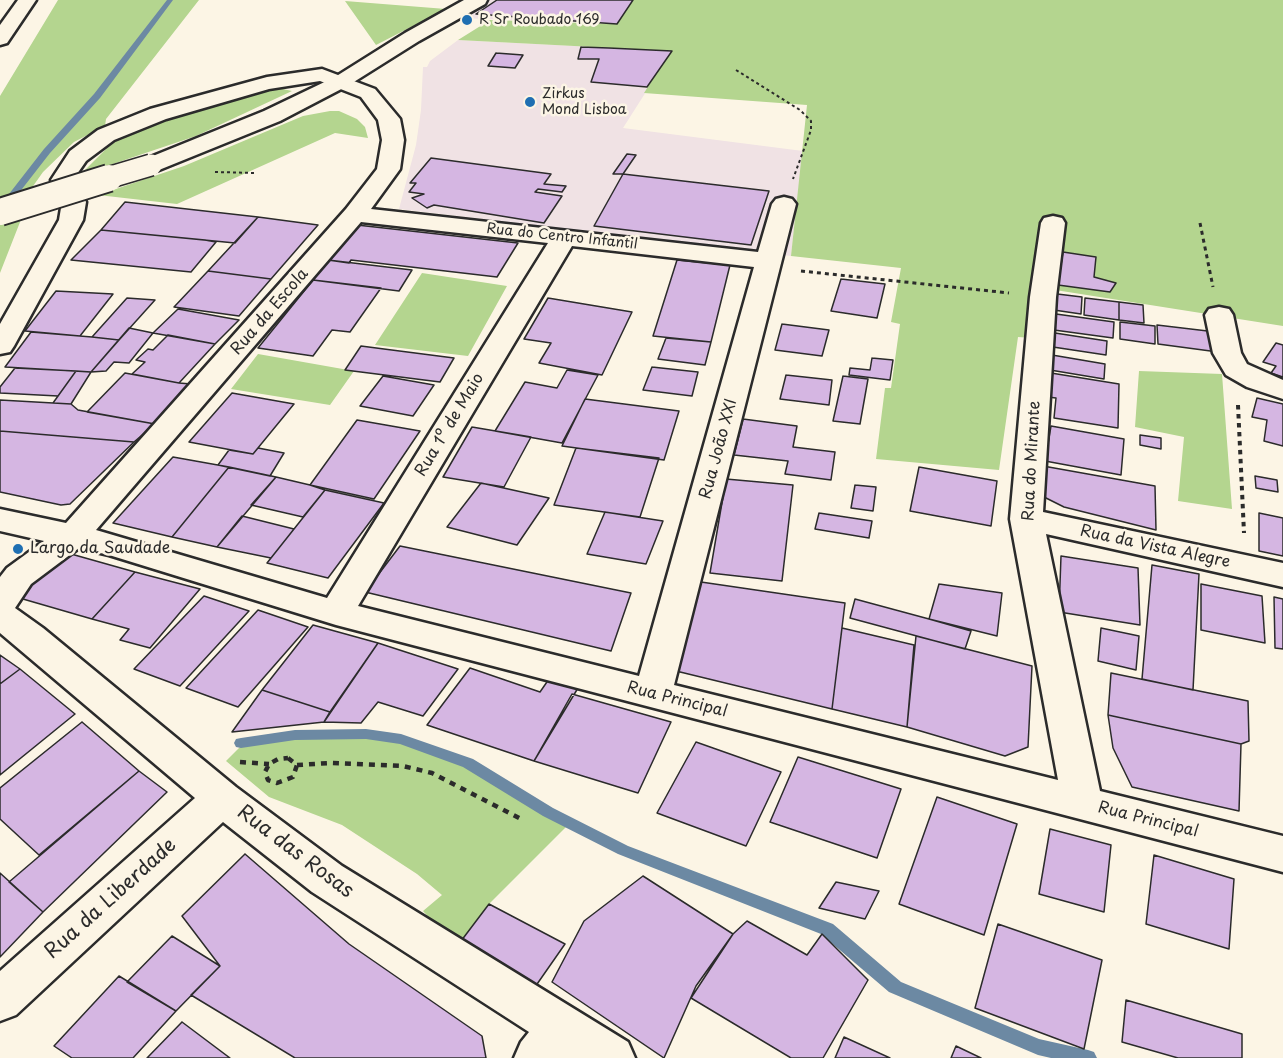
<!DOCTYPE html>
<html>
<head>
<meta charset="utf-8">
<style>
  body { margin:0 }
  canvas { display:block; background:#fcf5e5 }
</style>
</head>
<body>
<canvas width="1283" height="1058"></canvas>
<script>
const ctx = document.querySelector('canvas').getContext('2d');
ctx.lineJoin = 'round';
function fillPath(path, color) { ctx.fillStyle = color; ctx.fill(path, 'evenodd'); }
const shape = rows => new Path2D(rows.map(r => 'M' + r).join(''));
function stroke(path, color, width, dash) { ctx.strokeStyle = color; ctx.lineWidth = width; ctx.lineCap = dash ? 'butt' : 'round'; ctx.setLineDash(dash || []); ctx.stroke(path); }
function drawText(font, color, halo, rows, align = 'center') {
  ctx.font = font + ' "Playpen Sans",sans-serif'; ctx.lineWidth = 5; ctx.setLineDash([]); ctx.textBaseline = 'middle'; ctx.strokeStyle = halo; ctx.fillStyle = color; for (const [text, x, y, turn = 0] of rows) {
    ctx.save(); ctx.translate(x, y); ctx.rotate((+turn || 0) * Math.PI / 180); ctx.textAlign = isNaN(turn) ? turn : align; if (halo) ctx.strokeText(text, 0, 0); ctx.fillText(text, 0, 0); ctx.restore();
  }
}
fillPath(shape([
  [460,0,633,0,617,24,433,17],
  [458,40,672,51,623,128,803,151,791,256,399,209,416,145,421,110,423,67,427,67,430,61]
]), '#f0e2e4');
fillPath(shape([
  [58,0,199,0,106,119,105,126,74,142,43,172,31,189,0,198,0,96],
  [633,0,1283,0,1283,326,1030,286,1033,338,1018,337,999,470,876,459,885,388,891,388,900,324,891,322,901,268,791,256,807,105,644,93,671,51,458,40,490,20,616,24],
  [345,1,446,9,376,45],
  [278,88,292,91,196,136,80,175,108,147,130,131,192,110],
  [330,111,339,111,357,119,365,127,368,138,335,133,177,204,98,195,184,166,303,116],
  [22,217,0,273,0,223],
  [422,273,507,286,468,356,375,345],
  [258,354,354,371,330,405,231,389],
  [1139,371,1222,374,1232,509,1178,501,1184,437,1135,427],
  [366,734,401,739,468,763,570,823,489,904,458,945,446,936,423,911,442,895,417,874,342,825,269,797,226,761,245,742,295,735]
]), '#b4d58f');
fillPath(shape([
  [167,0,173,0,100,98,50,153,8,207,2,207,2,203,44,149,94,94,167,0],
  [366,729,401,734,473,759,553,808,628,846,833,924,901,982,1039,1039,1088,1050,1094,1052,1097,1058,1051,1058,1038,1055,889,992,821,934,618,854,543,816,463,767,400,744,366,739,295,740,241,748,236,747,234,743,236,739,241,738,295,730,366,729]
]), '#6c89a3');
const building = shape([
  [497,0,633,0,617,24,476,14,497,0],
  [581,47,609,48,672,51,647,87,591,82,599,59,578,59,581,47],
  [496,53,523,55,515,68,488,66,496,53],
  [627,154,636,155,623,174,613,174,627,154],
  [431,158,551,174,544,184,566,186,562,192,538,189,535,192,562,196,544,223,434,205,427,208,412,198,424,194,409,192,416,183,410,183,431,158],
  [623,174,769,191,751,245,594,226,623,174],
  [125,202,258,217,235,243,101,230,125,202],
  [258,217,318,225,271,279,208,271,258,217],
  [357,225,518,243,497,277,351,260,349,263,328,260,357,225],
  [101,230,205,240,216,242,191,272,71,260,101,230],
  [1063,252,1096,257,1094,277,1116,283,1110,292,1058,285,1063,252],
  [328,260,412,270,399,291,313,280,328,260],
  [677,260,730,265,711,342,653,336,677,260],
  [208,271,271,279,239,316,174,307,208,271],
  [841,279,885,284,877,318,831,311,841,279],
  [313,280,381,288,350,332,332,330,313,356,258,348,313,280],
  [56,291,113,294,80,336,25,331,56,291],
  [1049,293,1082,297,1081,314,1047,309,1049,293],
  [127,298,155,300,119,340,92,337,127,298],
  [548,298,632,312,602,375,539,363,551,343,524,339,548,298],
  [1085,298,1119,302,1119,320,1084,315,1085,298],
  [1119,302,1143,305,1144,323,1119,320,1119,302],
  [178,309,239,320,215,344,153,333,178,309],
  [1056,314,1114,322,1113,338,1054,330,1056,314],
  [1120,322,1155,326,1155,344,1120,339,1120,322],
  [782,324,829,330,822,356,775,350,782,324],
  [1157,325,1216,332,1218,352,1158,344,1157,325],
  [129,328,153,333,129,363,114,362,106,371,91,372,129,328],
  [31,332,92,337,119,340,91,372,5,367,31,332],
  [1055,333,1107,341,1106,355,1053,347,1055,333],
  [168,335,215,344,179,383,132,374,145,362,136,360,148,349,153,350,168,335],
  [666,338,711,342,705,365,658,359,666,338],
  [1276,343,1283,345,1283,377,1271,373,1276,366,1263,362,1276,343],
  [361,346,384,349,454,358,440,382,345,370,361,346],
  [1052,355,1105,364,1104,379,1050,370,1052,355],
  [872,358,893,360,890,380,849,375,850,368,870,370,872,358],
  [652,367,698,372,692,396,643,390,652,367],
  [15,368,76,371,58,396,0,393,0,387,15,368],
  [567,370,598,375,562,443,495,431,525,382,557,388,567,370],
  [76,371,91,372,71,404,53,403,76,371],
  [125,373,179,383,191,384,155,424,87,412,125,373],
  [1051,373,1119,384,1118,428,1054,418,1056,398,1048,397,1051,373],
  [786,375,832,380,829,405,780,399,786,375],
  [383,376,434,385,413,416,360,406,383,376],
  [843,376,868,379,860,424,833,421,843,376],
  [232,393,294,404,253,454,189,442,232,393],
  [1257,398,1283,404,1283,446,1264,441,1267,420,1252,417,1257,398],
  [585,399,679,411,664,460,562,446,585,399],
  [0,400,71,404,78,410,155,424,134,442,0,431,0,400],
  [743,419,797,426,793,447,835,452,831,480,785,474,788,461,734,455,743,419],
  [357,420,420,431,374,499,310,485,357,420],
  [1051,426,1124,439,1121,475,1045,461,1051,426],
  [472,427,531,437,504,487,443,477,472,427],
  [0,431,134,442,70,504,61,505,0,492,0,431],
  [1140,435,1161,438,1161,449,1140,445,1140,435],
  [258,448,284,453,270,476,218,465,229,450,253,454,258,448],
  [576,448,659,458,640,517,554,505,576,448],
  [173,457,229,467,172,537,113,523,173,457],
  [1043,466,1155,486,1156,530,1064,507,1040,495,1043,466],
  [229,467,276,477,217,547,172,537,229,467],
  [919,467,997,481,991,526,910,511,919,467],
  [1255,476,1277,480,1278,492,1256,488,1255,476],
  [276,477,310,485,325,490,303,517,251,505,276,477],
  [726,479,793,485,782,581,710,573,726,479],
  [481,483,549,498,517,545,447,527,481,483],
  [855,485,876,487,873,511,851,508,855,485],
  [325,490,384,503,328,578,267,563,325,490],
  [605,512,663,521,646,564,587,554,605,512],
  [819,513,872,521,869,538,815,529,819,513],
  [1259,513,1283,518,1283,556,1259,551,1259,513],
  [242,516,294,529,271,558,217,547,242,516],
  [400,546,631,593,611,651,365,592,400,546],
  [64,552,135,572,92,619,16,597,64,552],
  [1061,556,1138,568,1140,625,1059,612,1061,556],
  [1152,565,1199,574,1193,690,1142,679,1152,565],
  [135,572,200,589,150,648,120,640,129,629,92,619,135,572],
  [701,582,845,603,832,709,676,671,701,582],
  [939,584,1002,593,997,636,929,619,939,584],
  [1201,584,1262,596,1265,643,1201,630,1201,584],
  [204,596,249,611,180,686,134,669,204,596],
  [1274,597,1283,599,1283,649,1275,648,1274,597],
  [855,599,929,619,971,631,965,649,850,618,855,599],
  [258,610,308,627,238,707,186,688,258,610],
  [313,625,378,643,330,712,262,690,313,625],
  [842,628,914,645,907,727,832,709,842,628],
  [1101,628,1139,636,1136,670,1098,661,1101,628],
  [916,636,1032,666,1028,747,1005,756,907,727,916,636],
  [378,643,458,669,423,716,378,702,361,723,324,722,378,643],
  [0,655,20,669,0,684,0,655],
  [470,668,540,692,549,679,578,688,534,761,427,725,470,668],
  [20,669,75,714,0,775,0,684,20,669],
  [1111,673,1248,701,1249,741,1241,744,1108,715,1111,673],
  [262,690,330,712,324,722,232,732,262,690],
  [572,694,671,722,638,793,534,761,572,694],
  [1108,715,1241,744,1239,811,1132,787,1113,748,1108,715],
  [82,722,139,771,39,855,0,819,0,788,82,722],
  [696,742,781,772,746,846,657,813,696,742],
  [798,757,901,789,877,858,770,822,798,757],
  [139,771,167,792,43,912,9,882,139,771],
  [937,797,1017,824,984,935,899,904,937,797],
  [1050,829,1111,845,1104,912,1039,894,1050,829],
  [245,854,349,944,482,1036,486,1058,295,1058,191,995,220,966,182,916,245,854],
  [1154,855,1234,879,1229,949,1146,924,1154,855],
  [0,873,43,912,0,957,0,873],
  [643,876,733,934,696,986,664,1058,552,982,584,921,643,876],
  [836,882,879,891,865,919,819,908,836,882],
  [489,904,565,944,535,987,458,945,489,904],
  [747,921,807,955,822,934,868,980,823,1058,791,1058,691,998,733,934,747,921],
  [998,924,1102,960,1084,1049,975,1008,998,924],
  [172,936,220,966,176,1011,127,982,172,936],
  [119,976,176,1011,133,1058,72,1058,54,1046,119,976],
  [1126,1000,1242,1034,1242,1058,1178,1058,1122,1042,1126,1000],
  [182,1022,230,1058,147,1058,182,1022],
  [844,1037,890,1058,835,1058,844,1037],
  [956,1046,981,1058,951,1058,956,1046]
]);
fillPath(building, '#d5b6e2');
stroke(building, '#2b2b2b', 1.5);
const minor = shape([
  [322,69,375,89,400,119,404,140,400,169,371,209,758,252,772,204,776,199,784,197,792,199,796,204,674,685,1058,780,1010,519,1030,297,1041,223,1044,218,1053,216,1062,218,1065,223,1056,297,1043,512,1283,563,1283,587,1046,534,1100,791,1283,836,1283,872,336,625,109,555,79,548,31,584,15,608,43,628,236,787,342,866,628,1042,635,1058,514,1058,521,1042,529,1032,312,892,223,822,16,1015,0,1021,0,971,195,798,0,633,0,577,7,568,44,541,0,531,0,509,66,523,346,209,377,169,382,140,378,120,361,97,320,81,269,89,166,119,114,140,86,161,77,174,75,180,86,202,83,220,14,346,10,352,0,354,0,324,59,220,62,202,51,180,70,151,98,130,150,109,267,77,322,69],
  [361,222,548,243,327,598,96,530,361,222],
  [572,246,754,267,639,676,358,606,572,246],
  [1219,307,1229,309,1233,315,1241,353,1247,364,1283,380,1283,399,1247,387,1226,375,1213,353,1205,315,1209,309,1219,307]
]);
const tertiary = shape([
  [464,0,487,0,485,4,419,41,349,85,280,121,159,170,151,172,143,170,140,165,143,160,264,111,335,77,405,33,464,0]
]);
const trunk = shape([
  [18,0,36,0,7,43,0,45,0,25,18,0]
]);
stroke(minor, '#2b2b2b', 5);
stroke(tertiary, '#2b2b2b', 5);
stroke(trunk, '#2b2b2b', 5);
stroke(shape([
  [736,70,800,110,811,121,811,130,793,179],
  [215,172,256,173]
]), '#2b2b2b', 2, [3, 3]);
stroke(shape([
  [1200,223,1213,287],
  [801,271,1009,293]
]), '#2b2b2b', 3, [4, 4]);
stroke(shape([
  [1238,405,1244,533]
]), '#2b2b2b', 4, [4.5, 4.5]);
stroke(shape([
  [288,758,297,765,293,777,277,783,268,780,265,772,269,764,278,759,288,758],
  [240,762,269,764],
  [297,765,330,763,403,766,432,773,523,820]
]), '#2b2b2b', 4.5, [6, 6]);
fillPath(minor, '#fcf5e5');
fillPath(tertiary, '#fcf5e5');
fillPath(trunk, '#fcf5e5');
const tertiaryBridgeFar1 = shape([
  [104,179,151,165]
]);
const tertiaryBridge = shape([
  [0,212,109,178]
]);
stroke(tertiaryBridgeFar1, '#2b2b2b', 24, []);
stroke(tertiaryBridge, '#2b2b2b', 30, []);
stroke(tertiaryBridgeFar1, '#fcf5e5', 21);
stroke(tertiaryBridge, '#fcf5e5', 26);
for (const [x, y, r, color] of [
  [467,20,6,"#1f6fb2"],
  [530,102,6,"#1f6fb2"],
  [18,549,6,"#1f6fb2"]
]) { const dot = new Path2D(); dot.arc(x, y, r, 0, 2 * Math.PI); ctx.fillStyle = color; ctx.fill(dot); stroke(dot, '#fcf5e5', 2); }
drawText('14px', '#2b2b2b', '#fcf5e5', [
  ["R Sr Roubado 169",479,20],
  ["Zirkus",542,94],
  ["Mond Lisboa",542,110]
], 'left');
drawText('14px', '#2b2b2b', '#fcf5e5', [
  ["Rua do Centro Infantil",562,237,6]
]);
drawText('16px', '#2b2b2b', '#fcf5e5', [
  ["Rua da Escola",270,312,-49],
  ["Rua 1º de Maio",450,425,-59],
  ["Rua João XXI",719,449,-75],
  ["Rua do Mirante",1032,461,-87],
  ["Rua da Vista Alegre",1155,547,12],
  ["Rua Principal",677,700,14],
  ["Rua Principal",1148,820,14]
]);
drawText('16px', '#2b2b2b', '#fcf5e5', [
  ["Largo da Saudade",30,549]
], 'left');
drawText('20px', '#2b2b2b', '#fcf5e5', [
  ["Rua das Rosas",295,852,37],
  ["Rua da Liberdade",111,899,-42]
]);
</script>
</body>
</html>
